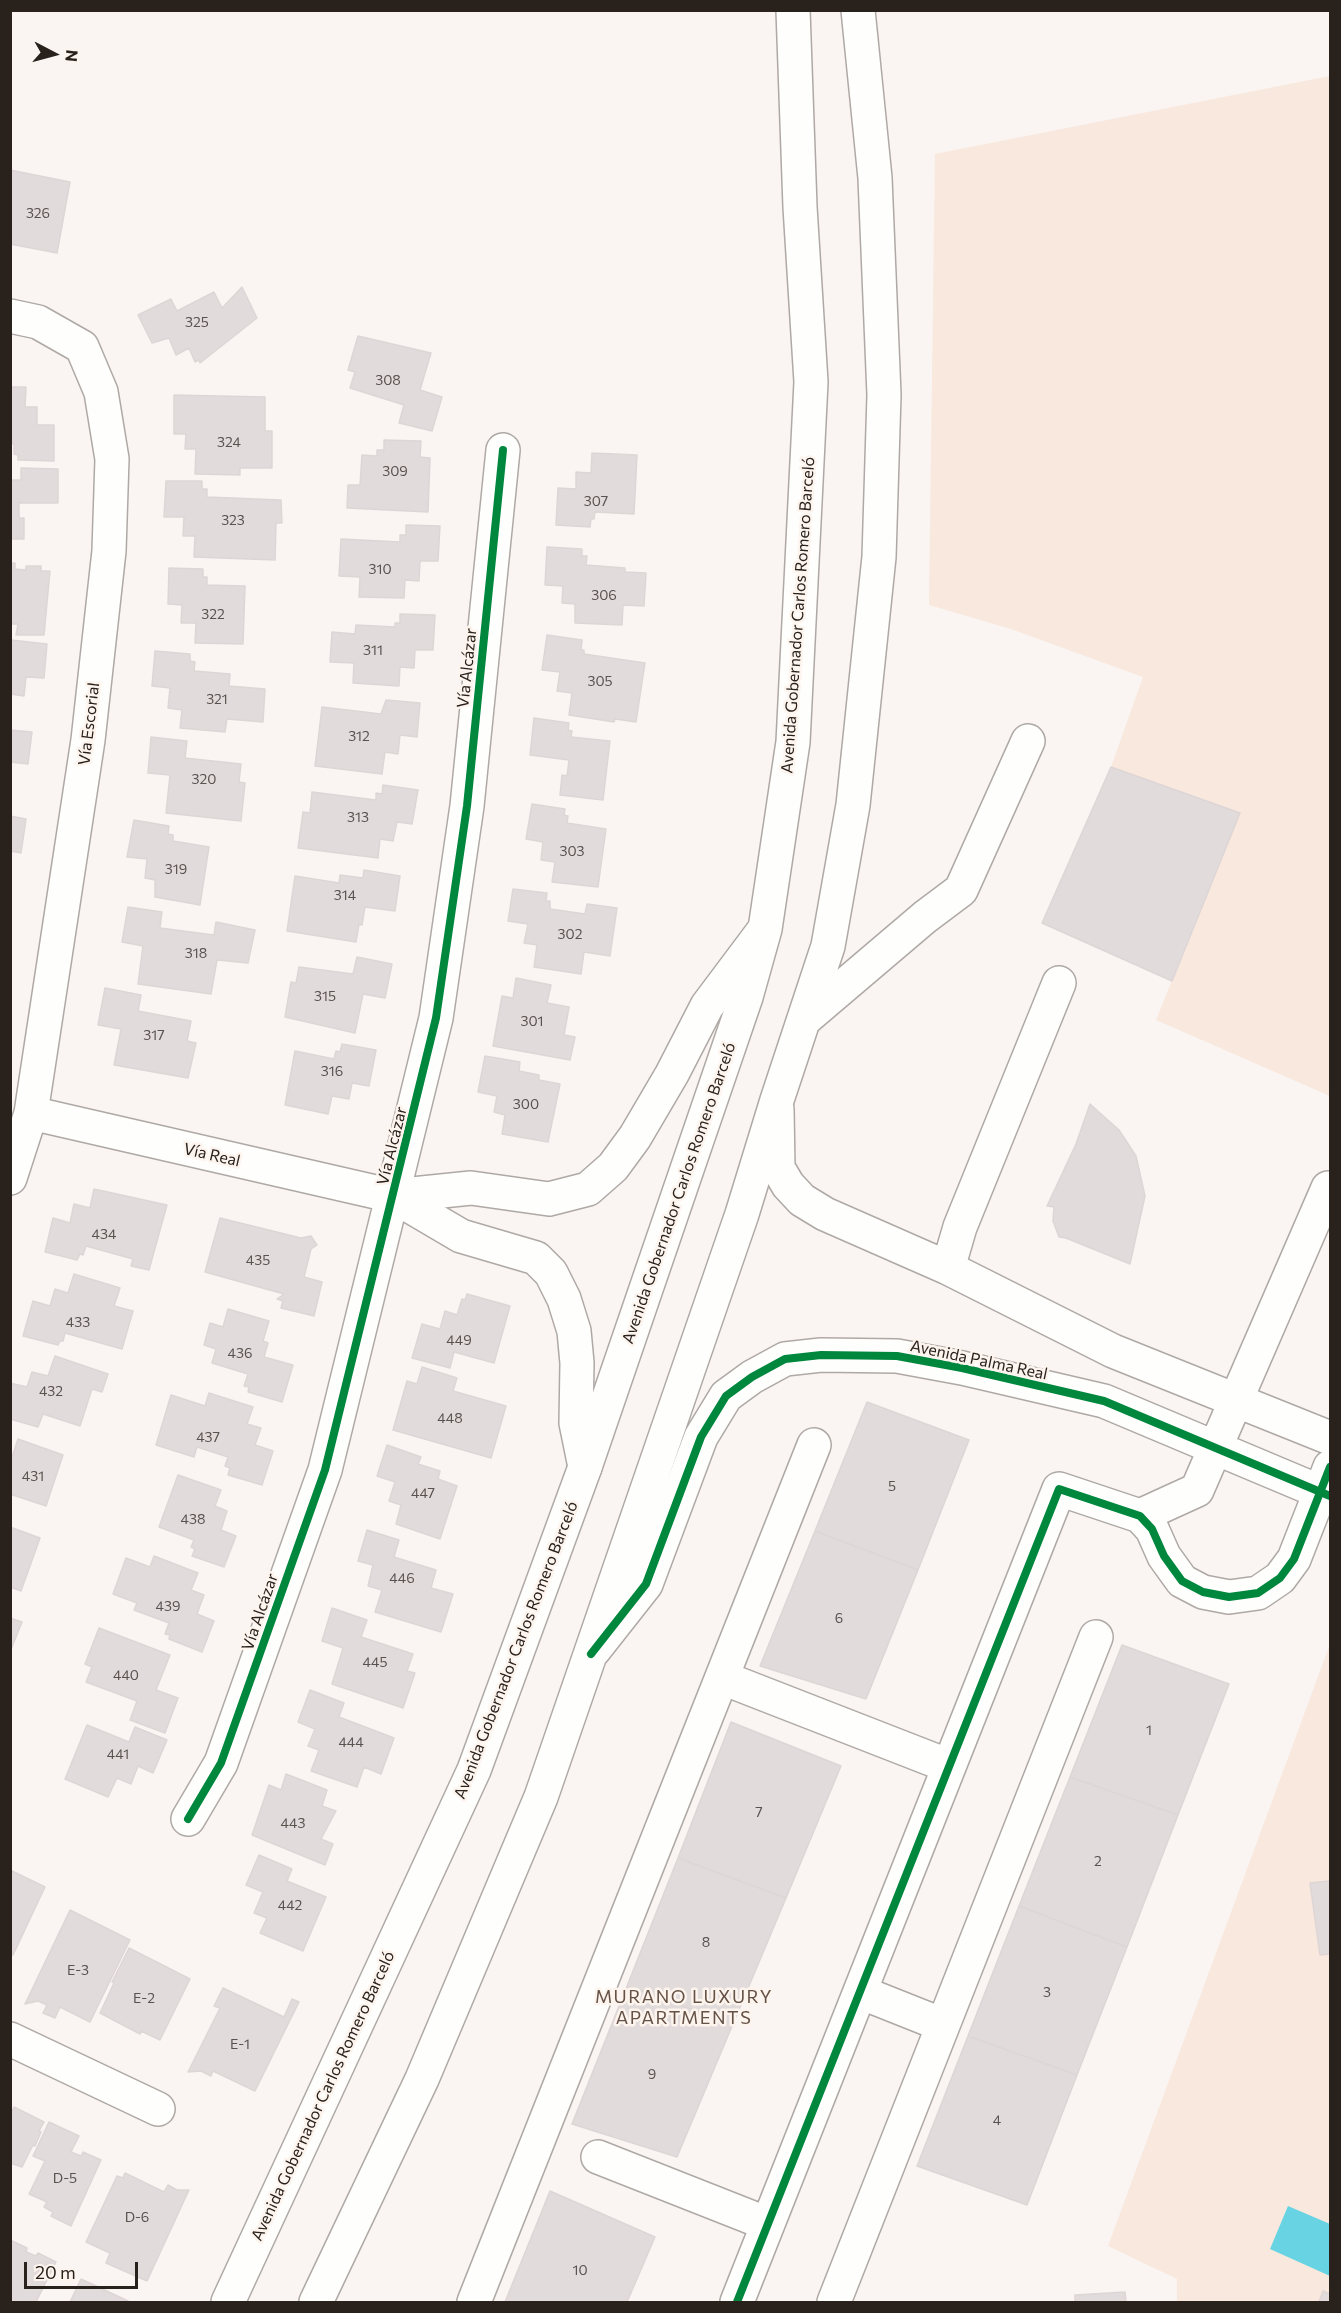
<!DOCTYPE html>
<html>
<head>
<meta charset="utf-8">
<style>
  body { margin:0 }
  #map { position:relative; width:1341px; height:2313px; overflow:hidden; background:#faf5f2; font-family:Commissioner,sans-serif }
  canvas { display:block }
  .frame { position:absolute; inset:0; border:12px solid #29211c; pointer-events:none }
  .north { position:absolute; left:24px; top:24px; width:60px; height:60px; -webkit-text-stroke:4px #fdf4ee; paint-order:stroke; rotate:96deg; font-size:16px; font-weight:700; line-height:24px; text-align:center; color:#29211c }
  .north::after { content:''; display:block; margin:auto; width:21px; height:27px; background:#29211c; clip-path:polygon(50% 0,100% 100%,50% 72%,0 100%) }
  .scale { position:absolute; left:24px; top:2262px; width:114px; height:27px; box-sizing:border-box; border:3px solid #29211c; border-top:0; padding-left:8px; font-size:18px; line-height:21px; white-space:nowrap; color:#29211c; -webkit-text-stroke:4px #fdf4ee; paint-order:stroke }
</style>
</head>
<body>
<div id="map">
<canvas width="1341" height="2313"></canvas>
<div class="frame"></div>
<div class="north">N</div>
<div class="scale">20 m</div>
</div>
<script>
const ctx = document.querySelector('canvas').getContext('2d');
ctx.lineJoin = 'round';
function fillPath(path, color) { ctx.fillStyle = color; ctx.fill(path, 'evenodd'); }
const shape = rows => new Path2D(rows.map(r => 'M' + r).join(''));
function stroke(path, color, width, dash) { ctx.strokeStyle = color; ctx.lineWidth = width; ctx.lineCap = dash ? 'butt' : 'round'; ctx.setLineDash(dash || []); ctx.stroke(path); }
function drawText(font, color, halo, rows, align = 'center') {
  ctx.font = font + ' Commissioner,sans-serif'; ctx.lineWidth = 5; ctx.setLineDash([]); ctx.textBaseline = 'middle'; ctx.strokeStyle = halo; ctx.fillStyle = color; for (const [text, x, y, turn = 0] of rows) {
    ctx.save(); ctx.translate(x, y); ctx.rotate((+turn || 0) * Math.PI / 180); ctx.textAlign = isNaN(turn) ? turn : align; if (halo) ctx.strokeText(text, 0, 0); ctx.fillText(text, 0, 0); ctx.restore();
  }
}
fillPath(shape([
  [1330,76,1330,1096,1156,1020,1240,813,1111,767,1143,677,1011,629,929,605,935,154],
  [1330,1644,1330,2302,1177,2302,1177,2279,1108,2246]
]), '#f8e8dd');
fillPath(shape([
  [1288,2206,1330,2224,1330,2276,1270,2249]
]), '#68d4e3');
const building = shape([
  [10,170,70,182,57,253,10,244,10,170],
  [242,287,257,318,200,363,199,360,195,362,189,348,176,355,169,338,152,343,138,315,171,299,177,311,214,292,222,308,242,287],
  [358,336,431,353,420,390,442,397,432,431,399,423,404,405,350,388,355,372,348,370,358,336],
  [10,387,26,387,25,407,37,407,37,425,54,425,54,461,18,460,18,455,14,454,14,444,10,443,10,387],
  [174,395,265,397,265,431,272,431,272,468,240,468,240,475,195,474,196,449,185,449,186,434,174,434,174,395],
  [384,440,421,441,420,457,430,458,428,512,347,508,348,485,360,485,362,455,377,456,377,450,384,450,384,440],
  [592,453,637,455,634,514,595,512,594,519,591,519,590,527,556,525,558,488,576,489,576,472,591,473,592,453],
  [21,468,58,469,58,503,19,503,19,518,24,518,24,539,10,539,10,480,21,480,21,468],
  [166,481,202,481,202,489,207,489,207,497,281,500,282,523,276,523,275,560,194,557,195,536,183,536,184,517,164,517,166,481],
  [406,525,440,526,438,561,420,561,419,581,405,580,404,598,359,597,360,577,339,576,341,539,400,542,400,535,406,535,406,525],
  [547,547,582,549,582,556,587,556,586,565,625,568,625,572,646,573,644,606,623,605,622,625,575,623,575,604,562,603,563,586,545,585,547,547],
  [10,563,15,563,15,569,26,570,26,566,41,566,41,571,50,571,44,635,16,635,18,624,10,624,10,563],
  [169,568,203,569,203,577,207,577,207,585,245,586,243,644,195,643,196,623,181,623,182,605,168,604,169,568],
  [400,614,435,615,433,650,415,650,414,668,400,667,399,686,353,683,354,663,330,662,332,632,355,634,356,625,395,627,395,623,400,623,400,614],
  [547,635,582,640,581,650,584,650,584,654,645,663,636,722,615,719,614,722,569,715,572,693,557,691,560,672,542,670,547,635],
  [11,640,47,644,44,678,26,677,24,696,10,694,11,640],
  [155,651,190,654,190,661,195,662,194,671,230,674,229,686,265,689,263,722,227,719,225,732,180,728,182,710,168,708,170,688,152,686,155,651],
  [386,700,420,703,417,737,400,735,398,754,385,752,382,774,315,766,322,707,381,714,386,700],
  [534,718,569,723,568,730,572,731,571,737,610,741,603,800,560,795,562,775,567,776,569,760,530,755,534,718],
  [10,730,32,732,28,764,10,762,10,730],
  [151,737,187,741,185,758,241,764,239,782,245,783,241,821,166,813,170,775,148,773,151,737],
  [1111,767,1240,813,1172,981,1042,923,1111,767],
  [383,785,418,790,412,824,397,822,393,841,380,839,378,858,298,848,303,812,310,813,312,792,376,800,376,793,382,794,383,785],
  [532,804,565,809,564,815,568,816,567,823,606,829,598,887,552,882,555,862,541,860,543,842,526,839,532,804],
  [10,816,26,819,21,853,10,851,10,816],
  [134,820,169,826,168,834,173,835,173,841,209,847,200,905,155,897,155,880,145,878,147,859,127,857,134,820],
  [364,870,400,876,395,911,365,907,362,925,359,924,356,942,287,931,295,876,339,883,340,875,363,878,364,870],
  [513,889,547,893,546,901,550,901,550,909,585,914,587,904,617,908,610,956,584,952,581,974,534,967,537,945,524,943,528,924,508,921,513,889],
  [128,907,162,912,160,928,214,935,216,922,255,930,248,963,217,960,211,994,138,984,143,946,122,942,128,907],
  [357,957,392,964,385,998,363,994,355,1033,285,1017,291,982,296,983,299,967,353,974,357,957],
  [516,978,551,985,547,1003,569,1007,564,1035,575,1037,570,1060,493,1046,502,996,513,998,516,978],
  [105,988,141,995,138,1011,191,1021,187,1041,196,1043,188,1078,114,1065,121,1029,98,1025,105,988],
  [342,1044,376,1050,369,1086,352,1083,349,1099,332,1096,328,1114,285,1105,295,1051,334,1059,336,1051,340,1052,342,1044],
  [485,1056,520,1062,519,1071,539,1075,539,1080,560,1084,548,1142,502,1134,505,1115,494,1112,497,1096,478,1092,485,1056],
  [1090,1104,1119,1130,1136,1156,1145,1196,1130,1264,1066,1238,1059,1237,1053,1221,1054,1207,1047,1206,1076,1144,1090,1104],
  [94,1189,167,1205,149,1270,131,1266,133,1259,86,1246,83,1255,80,1254,77,1260,45,1252,53,1218,70,1223,74,1204,90,1208,94,1189],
  [220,1218,301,1238,311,1236,317,1245,311,1249,304,1277,322,1282,314,1316,281,1308,283,1301,277,1299,284,1294,205,1272,220,1218],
  [74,1274,120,1288,114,1306,133,1311,122,1349,65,1333,63,1341,60,1341,58,1345,23,1336,33,1301,50,1306,55,1289,68,1293,74,1274],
  [467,1294,510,1306,494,1363,454,1352,450,1368,412,1358,422,1324,440,1329,445,1311,457,1315,462,1299,465,1300,467,1294],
  [228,1309,269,1321,263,1341,268,1343,264,1357,293,1365,282,1402,248,1392,249,1387,244,1386,248,1374,212,1363,216,1349,204,1345,210,1323,223,1327,228,1309],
  [55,1356,108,1374,102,1392,92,1389,80,1426,43,1414,38,1427,10,1419,10,1383,27,1387,32,1372,48,1376,55,1356],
  [422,1367,457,1378,453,1391,506,1406,491,1458,393,1430,407,1381,417,1384,422,1367],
  [209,1393,253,1407,247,1424,261,1428,255,1445,273,1451,262,1485,228,1475,230,1468,225,1466,228,1457,197,1447,194,1457,156,1445,171,1395,205,1406,209,1393],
  [867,1402,969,1440,918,1570,815,1531,867,1402],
  [18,1439,63,1455,46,1506,10,1494,10,1457,12,1457,18,1439],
  [387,1445,421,1457,418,1464,440,1471,438,1479,457,1486,440,1539,396,1524,401,1505,389,1501,395,1482,377,1476,387,1445],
  [178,1475,221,1490,215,1506,227,1511,221,1530,236,1536,224,1567,192,1556,195,1549,191,1547,194,1540,159,1527,178,1475],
  [10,1527,40,1538,21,1591,10,1587,10,1527],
  [367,1530,399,1540,394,1557,436,1570,431,1588,453,1594,441,1632,375,1612,382,1590,368,1586,373,1565,358,1561,367,1530],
  [815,1531,918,1570,866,1699,760,1666,815,1531],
  [154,1556,198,1573,191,1590,204,1595,197,1614,214,1621,202,1652,169,1639,170,1635,165,1634,169,1623,134,1610,137,1603,113,1594,126,1558,150,1567,154,1556],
  [332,1608,367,1620,361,1637,413,1654,407,1671,415,1673,403,1708,332,1684,343,1648,322,1641,332,1608],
  [10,1618,22,1622,10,1652,10,1618],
  [99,1628,170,1655,156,1690,178,1698,165,1733,130,1720,137,1701,86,1682,92,1667,85,1664,99,1628],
  [1122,1645,1229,1684,1178,1815,1070,1777,1122,1645],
  [310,1690,344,1703,339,1717,394,1738,381,1774,364,1767,357,1787,311,1771,319,1750,308,1746,315,1729,298,1722,310,1690],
  [731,1722,841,1766,786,1898,678,1858,731,1722],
  [87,1725,129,1742,135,1727,167,1740,153,1773,138,1766,131,1784,117,1778,108,1797,65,1779,87,1725],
  [286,1774,327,1790,322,1806,336,1811,321,1839,333,1844,325,1865,252,1835,269,1785,281,1790,286,1774],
  [1070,1777,1178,1815,1127,1947,1019,1906,1070,1777],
  [259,1855,292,1869,287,1881,326,1897,303,1951,260,1933,267,1918,254,1913,263,1892,246,1885,259,1855],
  [678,1858,786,1898,733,2024,627,1986,678,1858],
  [10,1870,45,1887,13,1955,10,1954,10,1870],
  [1330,1881,1330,1954,1320,1955,1310,1883,1330,1881],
  [1019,1906,1127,1947,1077,2075,968,2036,1019,1906],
  [70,1910,130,1940,90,2022,60,2007,55,2018,43,2013,47,2005,38,2001,25,2004,70,1910],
  [129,1948,190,1979,160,2040,141,2031,140,2034,100,2013,114,1983,112,1982,129,1948],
  [627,1986,733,2024,677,2157,572,2124,627,1986],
  [223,1988,284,2017,292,1999,299,2002,255,2091,213,2071,211,2076,201,2071,188,2072,220,2008,214,2006,223,1988],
  [968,2036,1077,2075,1027,2205,917,2166,968,2036],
  [14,2107,44,2122,39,2131,41,2132,35,2146,33,2145,22,2167,10,2163,10,2116,14,2107],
  [49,2122,79,2136,71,2152,81,2156,83,2152,101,2160,71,2226,51,2216,53,2212,44,2207,47,2202,29,2194,45,2161,33,2156,49,2122],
  [125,2173,164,2192,168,2185,177,2190,189,2190,147,2281,106,2263,110,2253,86,2242,117,2176,123,2178,125,2173],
  [550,2191,655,2237,627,2302,505,2302,550,2191],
  [10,2240,27,2248,26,2252,36,2256,38,2253,56,2262,36,2302,10,2302,10,2240],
  [81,2279,128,2301,127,2302,70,2302,81,2279],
  [1323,2291,1330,2294,1330,2302,1319,2302,1323,2291],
  [1125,2292,1126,2302,1075,2302,1075,2295,1125,2292]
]);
fillPath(building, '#e2dbdb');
stroke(building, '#ded6d6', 1.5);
const minor = shape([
  [10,316,38,322,82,347,101,392,112,459,109,551,88,740,31,1113,10,1178],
  [805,1019,925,917,961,890,1028,741],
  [777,1109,778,1168,788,1185,802,1200,825,1214,948,1268,1113,1351,1330,1438],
  [31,1113,393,1196,461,1236,536,1258,551,1273,564,1299,574,1331,577,1363,576,1423,585,1467],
  [393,1196,471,1188,549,1199,588,1189,613,1167,635,1137,672,1074,707,1006,764,930],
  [948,1268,960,1227,1059,983],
  [1140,1516,1197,1490,1328,1188],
  [594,1650,646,1584,701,1437,726,1396,752,1377,785,1359,821,1355,897,1356,962,1368,1104,1401,1330,1496],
  [723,1678,949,1766],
  [188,1819,221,1763,325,1470,436,1018,467,806,503,450],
  [860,1992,943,2025],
  [10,2039,158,2109],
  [598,2157,768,2224],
  [474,2302,814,1445],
  [737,2302,1059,1489,1140,1516,1152,1529,1164,1556,1182,1581,1203,1592,1229,1597,1258,1593,1280,1578,1294,1559,1330,1467],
  [834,2302,1096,1637]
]);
const major = shape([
  [228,2302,474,1770,585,1467,746,997,765,929,793,742,811,382,800,207,793,10],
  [316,2302,422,2079,541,1797,742,1214,777,1100,828,946,853,805,879,557,884,395,875,178,858,10]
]);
stroke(minor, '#afa9a5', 36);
stroke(major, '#afa9a5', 36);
stroke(minor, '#fefefd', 33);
stroke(major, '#fefefd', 33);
stroke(shape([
  [591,1654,646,1584,701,1437,726,1396,752,1377,785,1359,821,1355,897,1356,962,1368,1104,1401,1330,1496],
  [188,1819,221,1763,325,1470,436,1018,467,806,503,450],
  [737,2302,1059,1489,1140,1516,1152,1529,1164,1556,1182,1581,1203,1592,1229,1597,1258,1593,1280,1578,1294,1559,1330,1467]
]), '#00873e', 8);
drawText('14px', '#5a524f', null, [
  ["326",38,213],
  ["325",197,322],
  ["308",388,380],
  ["324",229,442],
  ["309",395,471],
  ["307",596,501],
  ["323",233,520],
  ["310",380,569],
  ["306",604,595],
  ["322",213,614],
  ["311",373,650],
  ["305",600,681],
  ["321",217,699],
  ["312",359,736],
  ["320",204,779],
  ["313",358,817],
  ["303",572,851],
  ["319",176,869],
  ["314",345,895],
  ["302",570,934],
  ["318",196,953],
  ["315",325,996],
  ["301",532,1021],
  ["317",154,1035],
  ["316",332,1071],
  ["300",526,1104],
  ["434",104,1234],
  ["435",258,1260],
  ["433",78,1322],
  ["449",459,1340],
  ["436",240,1353],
  ["432",51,1391],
  ["448",450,1418],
  ["437",208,1437],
  ["431",33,1476],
  ["5",892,1486],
  ["447",423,1493],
  ["438",193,1519],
  ["446",402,1578],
  ["439",168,1606],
  ["6",839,1618],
  ["445",375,1662],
  ["440",126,1675],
  ["1",1149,1730],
  ["444",351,1742],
  ["441",118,1754],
  ["7",759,1812],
  ["443",293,1823],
  ["2",1098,1861],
  ["442",290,1905],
  ["8",706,1942],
  ["E-3",78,1970],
  ["3",1047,1992],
  ["E-2",144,1998],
  ["E-1",240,2044],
  ["9",652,2074],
  ["4",997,2120],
  ["D-5",65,2178],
  ["D-6",137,2217],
  ["10",580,2270]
]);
drawText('16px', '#29211c', '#fdf4ee', [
  ["Avenida Gobernador Carlos Romero Barceló",798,615,-86],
  ["Vía Alcázar",467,668,-84],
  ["Vía Escorial",89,724,-83],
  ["Vía Alcázar",392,1146,-76],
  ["Vía Real",212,1155,13],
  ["Avenida Gobernador Carlos Romero Barceló",679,1193,-71],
  ["Avenida Palma Real",979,1360,12],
  ["Vía Alcázar",260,1612,-71],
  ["Avenida Gobernador Carlos Romero Barceló",516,1650,-69],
  ["Avenida Gobernador Carlos Romero Barceló",323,2096,-65]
]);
ctx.letterSpacing = '1.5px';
drawText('18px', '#655246', '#fdf4ee', [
  ["MURANO LUXURY",684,1997],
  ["APARTMENTS",684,2018]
]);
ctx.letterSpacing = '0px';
</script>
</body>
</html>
